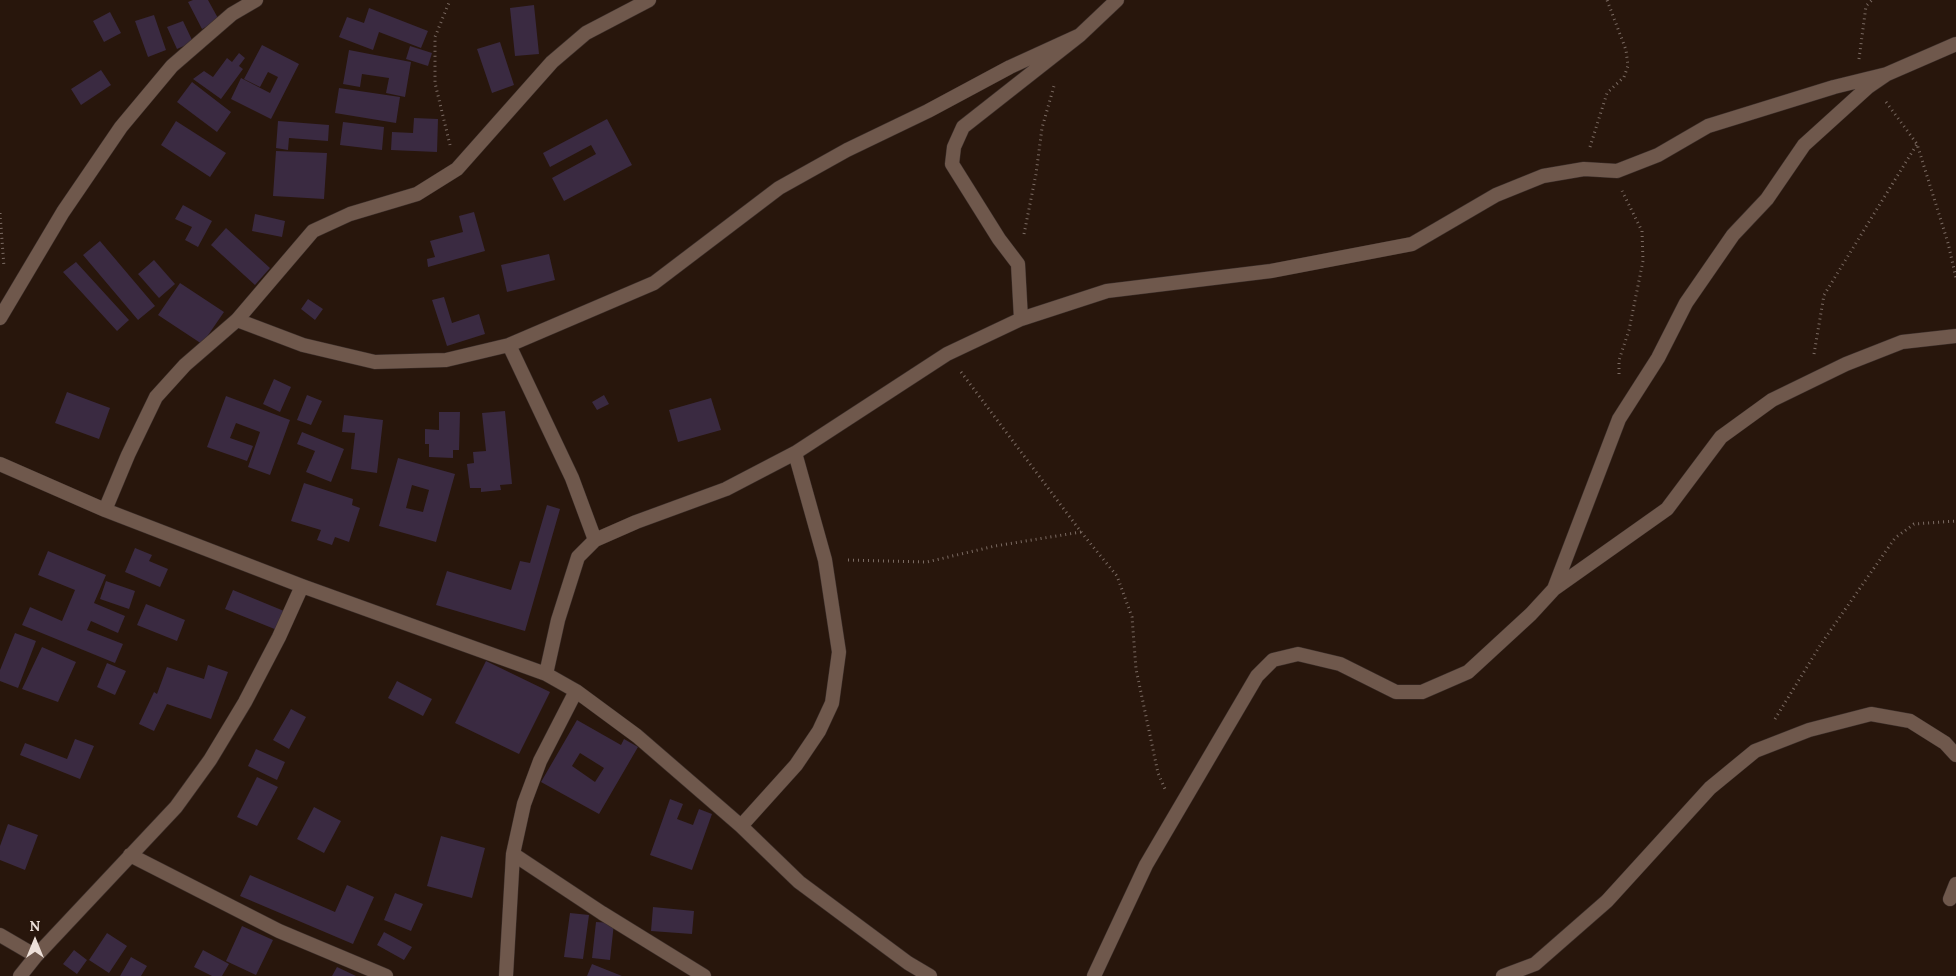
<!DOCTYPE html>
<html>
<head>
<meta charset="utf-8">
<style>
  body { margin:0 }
  #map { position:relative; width:1956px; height:976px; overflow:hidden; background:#28160c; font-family:Lora,serif }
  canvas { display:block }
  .north { position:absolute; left:10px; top:916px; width:50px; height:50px; -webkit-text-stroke:4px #28160c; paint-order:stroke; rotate:0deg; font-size:14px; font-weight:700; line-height:20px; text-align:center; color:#ede0d9 }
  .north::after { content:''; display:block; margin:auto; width:18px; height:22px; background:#ede0d9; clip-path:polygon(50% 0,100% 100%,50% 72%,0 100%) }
</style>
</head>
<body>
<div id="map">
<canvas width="1956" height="976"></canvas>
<div class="north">N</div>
</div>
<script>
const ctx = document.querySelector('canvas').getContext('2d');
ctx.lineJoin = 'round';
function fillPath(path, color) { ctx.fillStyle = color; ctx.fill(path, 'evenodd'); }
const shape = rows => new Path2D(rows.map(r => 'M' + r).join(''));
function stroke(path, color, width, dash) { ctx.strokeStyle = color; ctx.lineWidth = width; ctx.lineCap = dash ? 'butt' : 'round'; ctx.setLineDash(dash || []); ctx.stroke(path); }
fillPath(shape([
  [193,0,208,0,219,20,202,29,188,2],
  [534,5,539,54,515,56,510,8],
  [369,8,428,31,421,48,379,32,373,50,339,37,347,17,364,23],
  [110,12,121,33,104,42,93,21],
  [154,15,166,50,148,57,135,21],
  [183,21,193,42,177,49,167,27],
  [500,42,514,85,492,93,477,49],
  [262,45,299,64,271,119,231,99,241,78,270,93,278,77,268,72,260,87,244,79],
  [410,46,432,53,428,66,406,59],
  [349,50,411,62,405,97,386,93,389,78,362,74,360,87,343,84],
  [239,53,245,58,239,66,243,69,221,99,193,79,204,71,213,77,227,58,232,62],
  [101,70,111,85,81,105,71,89],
  [192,82,231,112,217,132,177,102],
  [339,88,400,97,396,123,335,113],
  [414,118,438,119,437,152,391,150,392,132,413,133],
  [607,119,632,165,564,201,552,178,596,154,591,145,550,167,543,153],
  [176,121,226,153,210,177,161,145],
  [278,121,329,125,328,141,289,138,288,150,276,148],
  [343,122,384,127,382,150,340,145],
  [276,151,327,153,324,199,273,196],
  [183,205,212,221,198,247,185,240,192,227,175,219],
  [474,212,485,251,428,267,427,259,435,257,430,241,463,232,459,216],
  [255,214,285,221,282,237,252,231],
  [226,228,270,268,255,285,211,245],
  [100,241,155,306,138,320,83,255],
  [549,254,555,280,507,292,501,265],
  [154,260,175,284,159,298,138,274],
  [76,262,129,320,117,331,63,272],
  [180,283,224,312,202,344,158,315],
  [444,297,452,323,479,314,485,334,447,346,432,300],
  [308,299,323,309,315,320,301,309],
  [274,379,291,387,280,412,263,404],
  [67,392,110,408,99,439,55,423],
  [307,395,322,401,311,425,297,420],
  [604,395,609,404,597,410,592,402],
  [226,396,290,420,270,475,248,467,260,432,236,423,230,438,253,446,247,461,207,447],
  [711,398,721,430,678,442,669,410],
  [505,411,512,484,500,485,501,490,481,492,481,488,470,488,467,464,474,463,473,452,486,451,482,413],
  [439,412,460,412,459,450,453,450,453,458,429,457,429,444,425,444,425,429,439,430],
  [344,415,383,420,377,473,351,469,355,433,342,432],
  [302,432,344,449,331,482,306,472,315,451,297,444],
  [398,458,455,474,436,542,379,526],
  [412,485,429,490,423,512,406,508],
  [304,483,353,499,352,505,360,508,349,542,335,537,332,545,317,540,321,530,291,521],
  [547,505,560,509,525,631,436,605,447,571,511,590,520,561,530,563],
  [135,548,152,555,149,561,168,569,160,587,125,572],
  [48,551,106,575,94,603,125,616,118,633,91,621,87,630,123,644,115,663,22,625,30,607,62,621,75,590,38,575],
  [106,581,135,591,129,609,100,599],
  [233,590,284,611,277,630,225,609],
  [146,604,185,620,177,641,137,625],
  [15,633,36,641,18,688,0,681,0,670],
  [42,647,76,662,58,702,22,689],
  [486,661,550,692,519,754,455,723],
  [107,663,126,671,115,695,97,687],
  [208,665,228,672,211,719,167,704,154,731,139,724,154,692,157,694,167,667,204,679],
  [397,681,432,699,423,716,388,698],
  [291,709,306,717,289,749,273,740],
  [577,720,621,745,624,739,638,747,599,814,541,782],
  [580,753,604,768,595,782,572,766],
  [75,739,94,746,80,779,20,755,25,743,67,759],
  [256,749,285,762,277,780,248,766],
  [257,777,278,787,257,826,237,817],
  [670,799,683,804,677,819,693,825,699,809,712,814,692,870,650,855],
  [314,807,341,821,324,853,297,839],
  [8,824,38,835,25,870,0,860,0,846],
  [441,836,485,848,472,898,427,886],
  [250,875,335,912,347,885,374,897,353,944,240,896],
  [395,893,423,904,411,931,384,920],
  [653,907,694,911,692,934,651,931],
  [570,913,589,915,583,959,564,957],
  [596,922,614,923,610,960,592,958],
  [242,926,273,940,256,975,226,961],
  [384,932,412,947,404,960,377,945],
  [107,933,127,946,109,973,89,960],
  [74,950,87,960,77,974,63,964],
  [203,950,229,964,222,976,212,976,194,967],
  [131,957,147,966,141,976,120,976],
  [592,964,622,976,587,976],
  [337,967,356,976,332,976]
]), '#3a2a41');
const minor = shape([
  [0,318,63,212,121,127,172,66,232,14,256,0],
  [1021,319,1018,264,999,239,952,164,954,147,963,127,1080,35,1117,0],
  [237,320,303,345,375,362,446,360,509,345,654,283,779,188,847,150,928,111,1010,67,1080,35],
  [509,345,572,478,595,540],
  [0,464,105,510,302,586,546,674,576,691,637,736,741,826,799,882,908,963,930,976],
  [105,510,128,455,156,397,185,365,237,320,313,231,350,214,417,194,457,169,552,62,586,33,649,0],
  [1554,589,1619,419,1658,358,1686,303,1733,235,1767,199,1804,145,1868,87,1887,74,1956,44],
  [546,674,558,620,578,557,595,540,636,522,726,489,795,453,947,354,1021,319,1107,291,1271,271,1412,244,1496,195,1543,176,1584,169,1617,171,1658,155,1708,126,1834,87,1887,74],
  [741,826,796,765,819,731,832,703,839,652,825,560,795,453],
  [513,854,602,913,704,976],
  [130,855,279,931,386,976],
  [1950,899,1956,884],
  [0,935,36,956],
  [20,976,36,956,176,807,210,760,245,702,279,637,302,586],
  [506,976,513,854,524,804,540,761,576,691],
  [1094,976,1146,865,1257,676,1273,660,1298,654,1340,664,1396,692,1422,692,1468,672,1531,614,1554,589,1667,509,1721,437,1772,400,1846,364,1902,342,1956,336],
  [1503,976,1535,964,1607,901,1710,788,1755,751,1809,730,1871,714,1910,721,1945,743,1956,755]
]);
stroke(minor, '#3c2f2b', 15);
stroke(shape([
  [1859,59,1866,6,1872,0],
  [1886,102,1917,144,1948,243,1956,278],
  [450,145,435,83,435,37,450,0],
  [1590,147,1607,93,1624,77,1628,66,1626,50,1607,0],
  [0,213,4,267],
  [1024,234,1036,174,1042,128,1054,86],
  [1814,354,1824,295,1917,144],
  [961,372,1081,532,1117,576,1132,617,1136,669,1158,773,1165,789],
  [1619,374,1619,360,1629,330,1643,261,1642,231,1622,191],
  [848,560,927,562,995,546,1081,532],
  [1775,719,1821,644,1895,538,1914,524,1956,521]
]), '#7b6b63', 3, [1, 4]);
stroke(minor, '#6f584c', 14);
</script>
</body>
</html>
